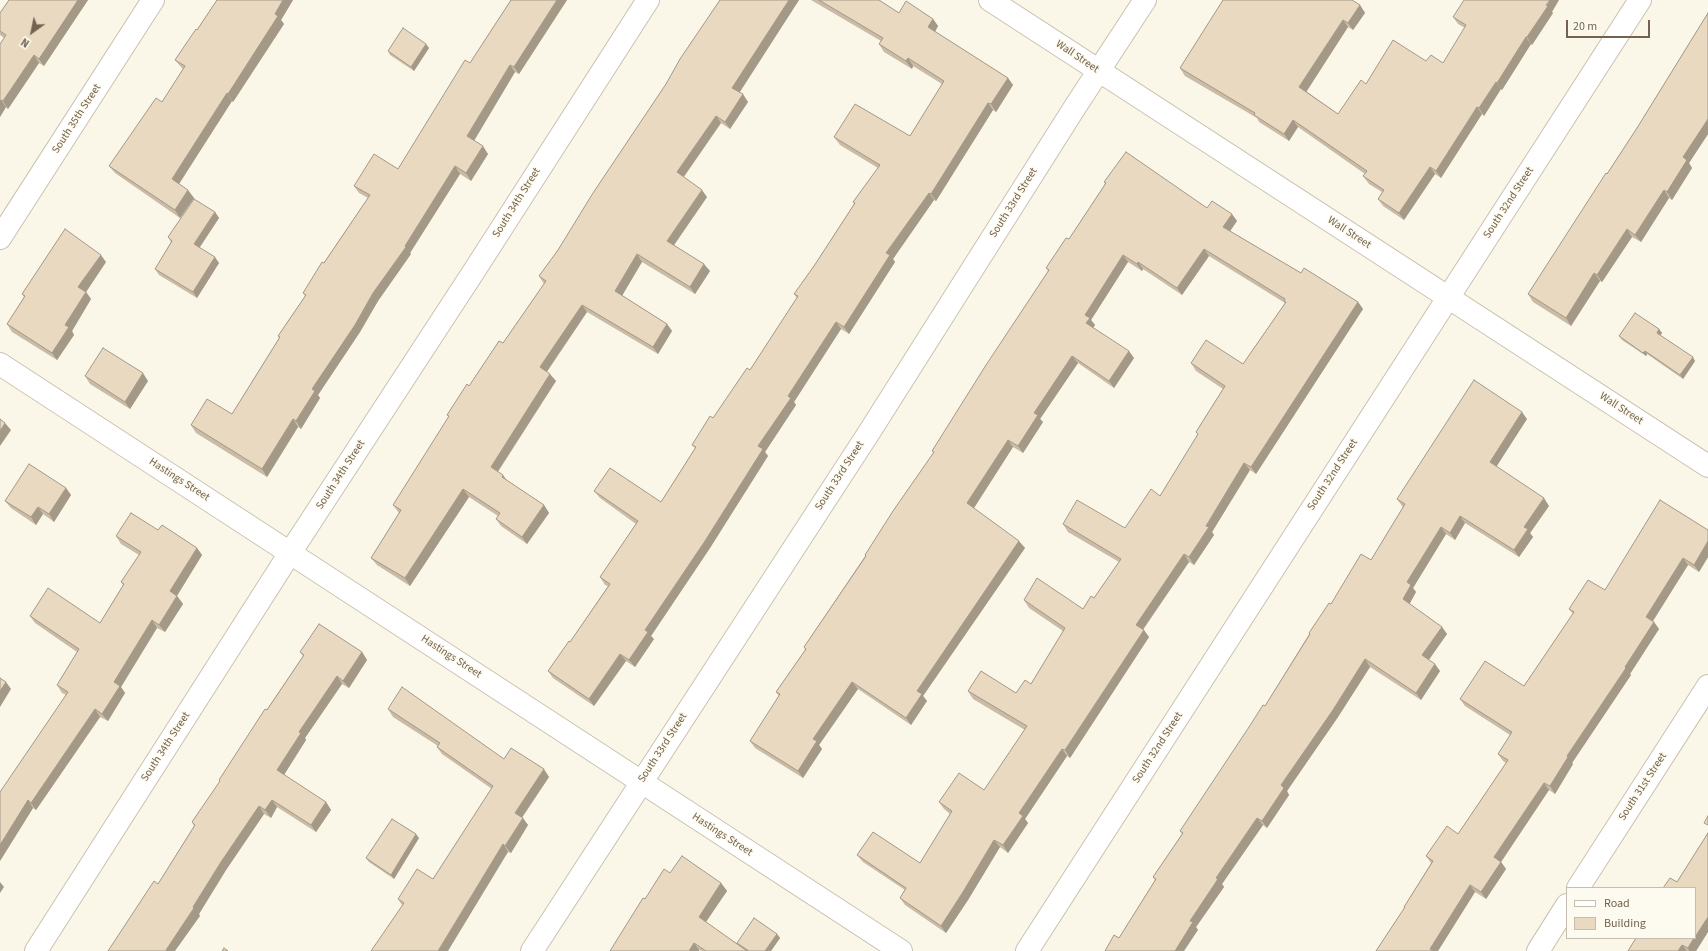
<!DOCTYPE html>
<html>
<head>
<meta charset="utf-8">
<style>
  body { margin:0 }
  #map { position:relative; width:1708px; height:951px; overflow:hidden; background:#faf7e9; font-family:"Source Sans 3",sans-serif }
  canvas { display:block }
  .legend { position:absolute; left:1566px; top:887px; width:130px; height:52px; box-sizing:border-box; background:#fdfaef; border:1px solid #c5bdaf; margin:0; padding:5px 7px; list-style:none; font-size:12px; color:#72624f }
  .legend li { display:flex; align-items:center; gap:8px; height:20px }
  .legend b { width:20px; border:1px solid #c5bdaf }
  .north { position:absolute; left:12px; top:12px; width:40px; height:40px; -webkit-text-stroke:3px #fdfaef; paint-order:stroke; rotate:213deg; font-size:11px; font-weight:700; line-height:16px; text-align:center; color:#72624f }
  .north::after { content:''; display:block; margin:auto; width:14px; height:18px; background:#72624f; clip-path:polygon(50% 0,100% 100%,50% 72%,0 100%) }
  .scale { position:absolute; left:1566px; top:20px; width:84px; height:18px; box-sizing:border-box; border:2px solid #72624f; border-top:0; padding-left:5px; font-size:12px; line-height:14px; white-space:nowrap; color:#72624f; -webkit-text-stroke:3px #fdfaef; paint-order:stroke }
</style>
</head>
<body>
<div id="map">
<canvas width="1708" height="951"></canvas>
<ul class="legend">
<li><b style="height:5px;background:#fff"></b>Road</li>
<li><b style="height:11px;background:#ead9c1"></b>Building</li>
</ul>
<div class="north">N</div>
<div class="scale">20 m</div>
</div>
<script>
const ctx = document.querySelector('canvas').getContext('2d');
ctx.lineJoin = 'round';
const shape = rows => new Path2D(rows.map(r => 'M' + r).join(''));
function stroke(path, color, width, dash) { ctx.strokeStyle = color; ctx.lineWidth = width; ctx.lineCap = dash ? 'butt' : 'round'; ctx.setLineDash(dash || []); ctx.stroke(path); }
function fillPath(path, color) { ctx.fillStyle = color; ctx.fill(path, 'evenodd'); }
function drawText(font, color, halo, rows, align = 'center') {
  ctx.font = font + ' "Source Sans 3",sans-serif'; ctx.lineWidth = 3; ctx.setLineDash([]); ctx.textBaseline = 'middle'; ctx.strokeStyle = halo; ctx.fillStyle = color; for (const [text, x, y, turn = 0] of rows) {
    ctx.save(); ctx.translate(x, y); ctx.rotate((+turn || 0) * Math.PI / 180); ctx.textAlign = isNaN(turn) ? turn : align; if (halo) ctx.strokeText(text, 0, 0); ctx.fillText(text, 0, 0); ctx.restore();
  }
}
const minor = shape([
  [990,0,1708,466],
  [0,238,153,0],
  [0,364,901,951],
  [1578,888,1708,686],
  [36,951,290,553,476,268,648,0],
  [532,951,870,431,1075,107,1145,0],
  [1027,951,1640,0],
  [1538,951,1567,905]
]);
stroke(minor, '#cbc1b0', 24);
stroke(minor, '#fff', 22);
fillPath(shape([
  [9,0,88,0,44,66,39,63,8,109,6,107,0,117,4,38,0,35,0,13],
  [217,0,293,0,281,20,284,24,233,102,232,101,179,184,194,198,180,218,115,173,109,166,162,102,183,69,181,67,175,60,197,30],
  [511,0,567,0,519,74,515,72,474,141,488,154,471,181,460,174,410,253,411,254,378,301,360,332,318,395,320,398,301,429,298,427,267,477,196,433,191,425,232,414,279,338,278,336,305,296,303,293,368,198,359,193,354,186,398,169,470,63],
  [720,0,799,0,739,92,748,102,730,129,721,123,684,177,707,197,674,245,710,271,695,294,642,262,622,296,667,324,672,331,658,354,587,312,547,372,556,381,498,472,507,481,544,505,549,513,527,544,501,526,496,519,498,516,469,497,410,586,377,565,371,558,399,513,393,505,449,417,447,415,503,343,544,284,539,276,558,250,666,84],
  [811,0,879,0,899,13,933,19,938,26,935,32,1008,78,1013,85,996,112,993,110,936,201,934,200,893,259,895,262,849,334,841,329,794,402,796,405,765,452,768,456,710,548,651,636,654,639,635,667,626,661,594,706,553,678,548,671,570,642,608,586,605,585,600,577,636,524,600,498,594,491,661,502,695,448,692,445,750,370,797,298,794,294,814,266,854,204,853,202,878,168,840,145,834,137,910,136,942,84,913,66,912,69,884,52,879,44,881,41],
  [1360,5,1365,13,1353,30,1348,27,1306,91,1338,114,1366,84,1426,61,1443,63,1465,28,1458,24,1453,17,1552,12,1553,13,1532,45,1531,44,1502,90,1501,89,1484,116,1482,114,1441,178,1435,174,1404,220,1383,206,1378,199,1382,192,1369,184,1363,176,1365,174,1298,127,1289,141,1259,122,1257,118,1185,76,1180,68],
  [1708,13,1708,134,1689,163,1692,168,1672,200,1669,198,1641,242,1632,237,1602,282,1600,281,1571,326,1533,302,1528,294,1637,128],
  [426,44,429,48,414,71,390,55,388,51],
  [1104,182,1207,208,1237,221,1230,231,1301,273,1358,302,1363,309,1256,474,1250,470,1212,532,1214,535,1194,565,1189,562,1143,630,1149,637,1070,758,1067,756,1025,819,1028,823,1008,853,1000,847,968,900,946,933,905,905,900,898,905,890,863,862,857,855,920,863,950,814,944,809,939,802,984,790,1025,730,973,699,968,691,1016,693,1031,684,1063,631,1029,608,1024,600,1083,609,1094,598,1119,562,1068,532,1063,524,1125,528,1160,496,1198,435,1196,432,1223,389,1196,371,1191,363,1243,364,1285,303,1209,256,1182,295,1143,269,1142,271,1128,262,1091,320,1095,325,1093,328,1134,358,1114,388,1078,363,1040,419,1043,422,1023,453,1013,447,974,508,1025,548,923,696,927,701,911,725,858,689,819,745,822,749,803,778,755,748,750,741,779,696,776,692,805,650,804,647,865,556,865,555,934,453,932,451,1048,271,1046,268,1069,239,1105,184],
  [215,212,219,218,199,248,219,263,197,298,159,275,155,269,171,242,168,237],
  [106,262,86,292,91,299,72,331,74,335,57,360,12,332,7,324,24,297,22,294],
  [1659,329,1662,333,1660,335,1695,361,1683,379,1647,354,1646,356,1622,340,1619,336],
  [85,376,148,381,130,409,90,384],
  [1527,419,1496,466,1549,506,1530,533,1533,537,1519,557,1465,523,1455,540,1446,534,1413,588,1416,592,1409,604,1442,627,1447,634,1429,660,1440,671,1421,700,1370,667,1338,717,1287,791,1289,795,1267,828,1263,825,1222,884,1224,887,1196,927,1198,930,1119,938,1155,880,1153,877,1182,834,1180,831,1265,706,1309,634,1309,633,1331,604,1371,560,1403,507,1402,506,1397,499],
  [66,488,71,495,54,522,43,514,36,525,11,508,5,501],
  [158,530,197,548,202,555,177,596,183,604,165,632,157,628,121,687,125,693,108,721,100,717,36,810,33,808,0,861,66,695,62,693,57,685,77,652,35,623,30,616,100,623,123,585,121,582,139,555,121,544,116,536],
  [1708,530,1708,557,1699,572,1688,565,1653,621,1659,629,1630,674,1631,675,1572,763,1573,764,1555,794,1549,790,1501,862,1506,869,1486,899,1475,892,1438,951,1376,951,1405,908,1404,907,1431,863,1426,856,1458,834,1506,763,1503,761,1498,754,1510,735,1465,706,1460,699,1524,686,1573,614,1569,609,1605,590],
  [300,652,362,652,367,660,349,688,342,684,305,738,306,740,284,775,326,802,331,810,316,832,277,807,271,818,264,814,226,870,199,914,200,916,158,884,194,826,192,822,220,782,219,780,303,656],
  [388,709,504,759,549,777,522,818,528,825,511,853,508,852,402,905,398,899,433,879,492,789,442,754,437,747,438,746,393,717],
  [1708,833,1708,932,1696,951,1628,951,1677,882],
  [419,838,394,879,369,862,366,858],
  [721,883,727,891,705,922,739,945,737,943,777,934,780,938,771,951,701,951,699,950,699,951,610,951,645,899]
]), '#c9bba6');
fillPath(shape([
  [78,0,88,0,44,66,39,59],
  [283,0,293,0,281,20,284,24,233,102,228,94],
  [557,0,567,0,519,74,514,67],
  [789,0,799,0,738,95,732,88],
  [1550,0,1559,0,1552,12,1553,13,1532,45,1527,37],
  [1360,5,1365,13,1353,30,1348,23],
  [933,19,938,26,933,35,928,27],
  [1343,20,1348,27,1305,94,1299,87],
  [1526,37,1531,44,1502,90,1497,83],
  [426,44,429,48,414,71,411,67],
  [34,55,39,63,8,109,3,101],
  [908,58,913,66,912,69,906,61],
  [510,65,515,72,472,144,467,136],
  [1008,78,1013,85,996,112,991,104],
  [1496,82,1501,89,1484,116,1479,108],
  [227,93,232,101,177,187,172,179],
  [743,94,748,102,730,129,725,122],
  [1,100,6,107,0,117,0,101],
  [988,103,993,110,936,201,931,194],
  [1477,107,1482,114,1441,178,1436,171],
  [716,116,721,123,682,179,677,172],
  [1708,119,1708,134,1689,163,1692,168,1672,200,1667,192,1683,157],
  [1293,120,1298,127,1289,141,1284,134],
  [483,146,488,154,471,181,466,173],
  [455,166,460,174,410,253,411,254,378,301,360,332,318,395,320,398,301,429,296,421,312,389],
  [1430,167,1435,174,1404,220,1399,213],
  [188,190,194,198,180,218,175,210],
  [702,190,707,197,672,248,667,241],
  [1664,190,1669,198,1641,242,1635,235],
  [929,193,934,200,893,259,895,262,849,334,844,327,886,253],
  [215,212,219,218,198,250,194,244],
  [1232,214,1237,221,1228,234,1223,227],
  [1627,229,1632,237,1602,282,1597,275],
  [1204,249,1209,256,1182,295,1177,288],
  [637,254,642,262,620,299,615,291],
  [101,255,106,262,84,295,78,287],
  [1123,255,1128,262,1091,320,1095,325,1091,331,1086,323,1085,315],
  [215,257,219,263,197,298,193,292],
  [1138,262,1143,269,1142,271,1137,264],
  [704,264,710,271,695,294,690,287],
  [1594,273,1600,281,1571,326,1566,318],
  [86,292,91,299,72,331,74,335,57,360,52,353,65,325],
  [1358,302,1363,309,1256,474,1251,467],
  [582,305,587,312,545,374,540,367],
  [836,322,841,329,794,402,796,405,765,452,768,456,710,548,651,636,654,639,635,667,629,660,645,630,758,446,788,396],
  [667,324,672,331,658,354,653,347],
  [1659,329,1662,333,1659,337,1657,333],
  [1129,351,1134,358,1114,388,1109,381],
  [1645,351,1647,354,1646,356,1643,353],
  [1072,356,1078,363,1040,419,1043,422,1023,453,1018,446,1034,413],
  [1693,357,1695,361,1683,379,1680,375],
  [143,373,148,381,130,409,125,402],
  [550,374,556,381,496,474,491,467],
  [1522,412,1527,419,1495,469,1490,462],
  [293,419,298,427,267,477,262,469],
  [5,423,11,430,0,446,0,431],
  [1008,440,1013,447,972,511,967,503],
  [1244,463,1250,470,1212,532,1214,535,1194,565,1189,557,1206,526],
  [503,475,508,482,502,477],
  [66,488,71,495,54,522,49,514],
  [463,489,469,497,410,586,405,578],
  [1544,498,1549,506,1530,533,1533,537,1519,557,1514,550,1524,527],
  [544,505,549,513,527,544,522,537],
  [38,507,43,514,36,525,31,517],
  [1460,516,1465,523,1455,540,1450,533],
  [1441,527,1446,534,1413,588,1416,592,1408,607,1403,599,1407,582],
  [1019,541,1025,548,923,696,927,701,911,725,906,718,917,691],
  [1708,541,1708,557,1699,572,1694,565],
  [197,548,202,555,175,599,170,591],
  [1184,554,1189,562,1141,632,1136,625],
  [1683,558,1688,565,1651,624,1646,617],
  [177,596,183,604,165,632,159,625],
  [152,620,157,628,121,687,125,693,108,721,102,714,114,682],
  [1654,622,1659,629,1630,674,1631,675,1572,763,1573,764,1555,794,1550,786,1567,756],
  [1442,627,1447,634,1427,662,1422,655],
  [1144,630,1149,637,1070,758,1065,750],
  [362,652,367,660,349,688,343,681],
  [620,654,626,661,594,706,589,699],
  [1365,659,1370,667,1338,717,1287,791,1289,795,1267,828,1262,821,1281,785],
  [1435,664,1440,671,1421,700,1416,693],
  [337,676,342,684,305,738,306,740,282,778,277,770,299,732],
  [6,682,11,689,0,707,0,691],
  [852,682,858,689,819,745,822,749,803,778,798,771,813,739],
  [95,709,100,717,36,810,31,803],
  [1062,749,1067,756,1025,819,1028,823,1008,853,1003,845,1019,813],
  [544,769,549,777,520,820,515,813],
  [1544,783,1549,790,1501,862,1506,869,1486,899,1481,892,1494,857],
  [28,800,33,808,0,861,0,845],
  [272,800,277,807,271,818,265,810],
  [326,802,331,810,316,832,311,825],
  [259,806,264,814,226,870,199,914,200,916,175,951,167,951,166,950,221,862],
  [523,818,528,825,511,853,505,846],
  [1257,818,1263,825,1222,884,1224,887,1196,927,1198,930,1184,951,1175,951,1190,921,1216,878],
  [416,834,419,838,394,879,391,875],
  [994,840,1000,847,968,900,946,933,941,926],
  [503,844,508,852,448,951,438,951],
  [0,882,4,887,0,893],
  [721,883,727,891,704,925,699,917],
  [1470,885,1475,892,1438,951,1431,951,1430,949],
  [1708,917,1708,932,1696,951,1689,951,1688,948,1694,938,1695,938,1695,937],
  [777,934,780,938,771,951,765,951],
  [694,943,699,950,699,951,689,951],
  [1682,945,1687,951,1678,951]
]), '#a49887');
const building = shape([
  [9,0,78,0,39,59,34,55,3,101,1,100,0,101,0,44,6,35,0,31,0,13,9,0],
  [217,0,283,0,275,14,278,16,228,94,227,93,172,179,188,190,175,210,109,166,156,98,162,102,185,66,175,60,196,29,197,30,217,0],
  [511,0,557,0,514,67,510,65,467,136,483,146,466,173,455,166,405,246,406,247,373,293,355,325,312,389,315,391,296,421,293,419,262,469,191,425,207,399,232,414,280,337,278,336,306,295,303,293,322,262,324,263,370,195,354,186,374,154,398,169,465,60,470,63,511,0],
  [720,0,789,0,732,88,743,94,725,122,716,116,677,172,702,190,667,241,704,264,690,287,637,254,615,291,667,324,653,347,582,305,540,367,550,374,491,467,503,475,502,477,544,505,522,537,496,519,500,513,463,489,405,578,371,558,401,510,393,505,449,416,447,415,467,384,469,386,499,341,503,343,546,281,539,276,558,250,593,193,666,84,680,59,720,0],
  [819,0,879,0,899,13,906,1,933,19,928,27,1008,78,991,104,988,103,931,194,929,193,886,253,890,255,844,327,836,322,788,396,791,398,758,446,763,449,705,541,645,630,648,632,629,660,620,654,589,699,548,671,569,641,570,642,610,584,600,577,638,521,594,491,610,468,661,502,696,447,692,445,710,416,713,418,747,368,750,370,798,296,794,294,814,266,855,203,853,202,880,165,834,137,855,104,910,136,944,81,908,58,906,61,879,44,883,38,819,0],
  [1223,0,1352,0,1360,5,1348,23,1343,20,1299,87,1338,114,1361,80,1366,84,1393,40,1426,61,1431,55,1443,63,1466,25,1453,17,1464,0,1550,0,1546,5,1548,6,1527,37,1526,37,1497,83,1496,82,1479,108,1477,107,1436,171,1430,167,1399,213,1378,199,1384,190,1363,176,1367,171,1293,120,1284,134,1254,115,1255,113,1180,68,1223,0],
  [1708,13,1708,119,1683,157,1687,160,1667,192,1664,190,1635,235,1627,229,1597,275,1594,273,1566,318,1528,294,1606,173,1607,174,1637,128,1708,13],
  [403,28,426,44,411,67,388,51,403,28],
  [1126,152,1207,208,1212,201,1232,214,1223,227,1301,273,1304,268,1358,302,1251,467,1244,463,1206,526,1209,527,1189,557,1184,554,1136,625,1144,630,1065,750,1062,749,1019,813,1023,816,1003,845,994,840,963,892,941,926,900,898,906,888,857,855,873,832,920,863,952,811,939,802,959,773,984,790,1027,726,968,691,981,671,1016,693,1025,680,1031,684,1065,628,1024,600,1037,578,1083,609,1091,596,1094,598,1121,559,1063,524,1077,500,1125,528,1151,489,1160,496,1198,434,1196,432,1225,386,1191,363,1206,340,1243,364,1286,302,1284,301,1285,299,1204,249,1177,288,1138,262,1137,264,1123,255,1085,315,1090,318,1086,323,1129,351,1109,381,1072,356,1034,413,1038,415,1018,446,1008,440,967,503,1019,541,917,691,922,694,906,718,852,682,813,739,817,741,798,771,750,741,780,694,776,692,806,649,804,647,866,556,865,555,893,511,934,452,932,451,986,365,1049,270,1046,268,1066,238,1069,239,1106,183,1104,182,1126,152],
  [194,199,215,212,194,244,215,257,193,292,155,269,172,241,168,237,194,199],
  [65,229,101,255,78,287,86,292,65,325,69,327,52,353,7,324,25,296,22,294,65,229],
  [1635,313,1659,329,1657,333,1693,357,1680,375,1645,351,1643,353,1619,336,1635,313],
  [103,348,143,373,125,402,85,376,103,348],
  [1474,380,1522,412,1490,462,1544,498,1524,527,1528,529,1514,550,1460,516,1450,533,1441,527,1407,582,1411,585,1403,599,1442,627,1422,655,1435,664,1416,693,1365,659,1333,710,1281,785,1284,788,1262,821,1257,818,1216,878,1218,879,1190,921,1193,922,1175,951,1105,951,1114,935,1119,938,1156,879,1153,877,1183,833,1180,831,1249,727,1263,705,1265,706,1310,634,1309,633,1329,603,1331,604,1361,554,1371,560,1405,504,1397,499,1474,380],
  [0,419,5,423,0,431,0,419],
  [29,464,66,488,49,514,38,507,31,517,5,501,29,464],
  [1660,500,1708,530,1708,541,1694,565,1683,558,1646,617,1654,622,1625,667,1626,668,1567,756,1568,757,1550,786,1544,783,1494,857,1501,862,1481,892,1470,885,1430,949,1433,951,1376,951,1405,907,1404,907,1433,861,1426,856,1447,826,1458,834,1508,760,1498,754,1512,732,1460,699,1485,661,1524,686,1574,612,1569,609,1588,580,1605,590,1660,500],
  [131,513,158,530,162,525,197,548,170,591,177,596,159,625,152,620,114,682,120,686,102,714,95,709,31,803,28,800,0,845,0,792,68,692,57,685,79,649,30,616,48,588,100,623,124,584,121,582,141,552,116,536,131,513],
  [319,624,362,652,343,681,337,676,299,732,301,733,277,770,326,802,311,825,272,800,265,810,259,806,221,862,193,907,194,908,166,950,168,951,108,951,154,881,158,884,195,825,192,822,220,781,219,780,265,709,267,710,304,655,300,652,319,624],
  [0,678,6,682,0,691,0,678],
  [402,687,504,759,511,748,544,769,515,813,523,818,505,846,503,844,438,951,371,951,404,903,398,899,417,869,433,879,493,786,437,747,440,743,388,709,402,687],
  [1708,816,1708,825,1704,823,1708,816],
  [392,819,416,834,391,875,366,858,392,819],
  [1708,833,1708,917,1695,937,1695,888,1663,888,1670,878,1677,882,1708,833],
  [682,856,721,883,699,917,747,951,706,951,694,943,689,951,610,951,643,898,645,899,664,869,670,873,682,856],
  [754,918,777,934,765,951,749,951,737,943,754,918],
  [1636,938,1694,938,1688,948,1682,945,1678,951,1628,951,1636,938],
  [224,948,228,951,222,951,224,948]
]);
fillPath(building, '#ead9c1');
stroke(building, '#a49887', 1);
drawText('11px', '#72624f', '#fdfaef', [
  ["Wall Street",1077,57,34],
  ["South 35th Street",77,119,-57],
  ["South 34th Street",517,203,-58],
  ["South 33rd Street",1014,203,-58],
  ["South 32nd Street",1509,203,-57],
  ["Wall Street",1349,233,33],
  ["Wall Street",1621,409,33],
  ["South 34th Street",341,475,-57],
  ["South 32nd Street",1333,475,-57],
  ["South 33rd Street",840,476,-57],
  ["Hastings Street",179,480,33],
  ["Hastings Street",451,657,33],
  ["South 34th Street",166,747,-57],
  ["South 33rd Street",663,748,-57],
  ["South 32nd Street",1158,748,-57],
  ["South 31st Street",1643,787,-57],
  ["Hastings Street",722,835,33]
]);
</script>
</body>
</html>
